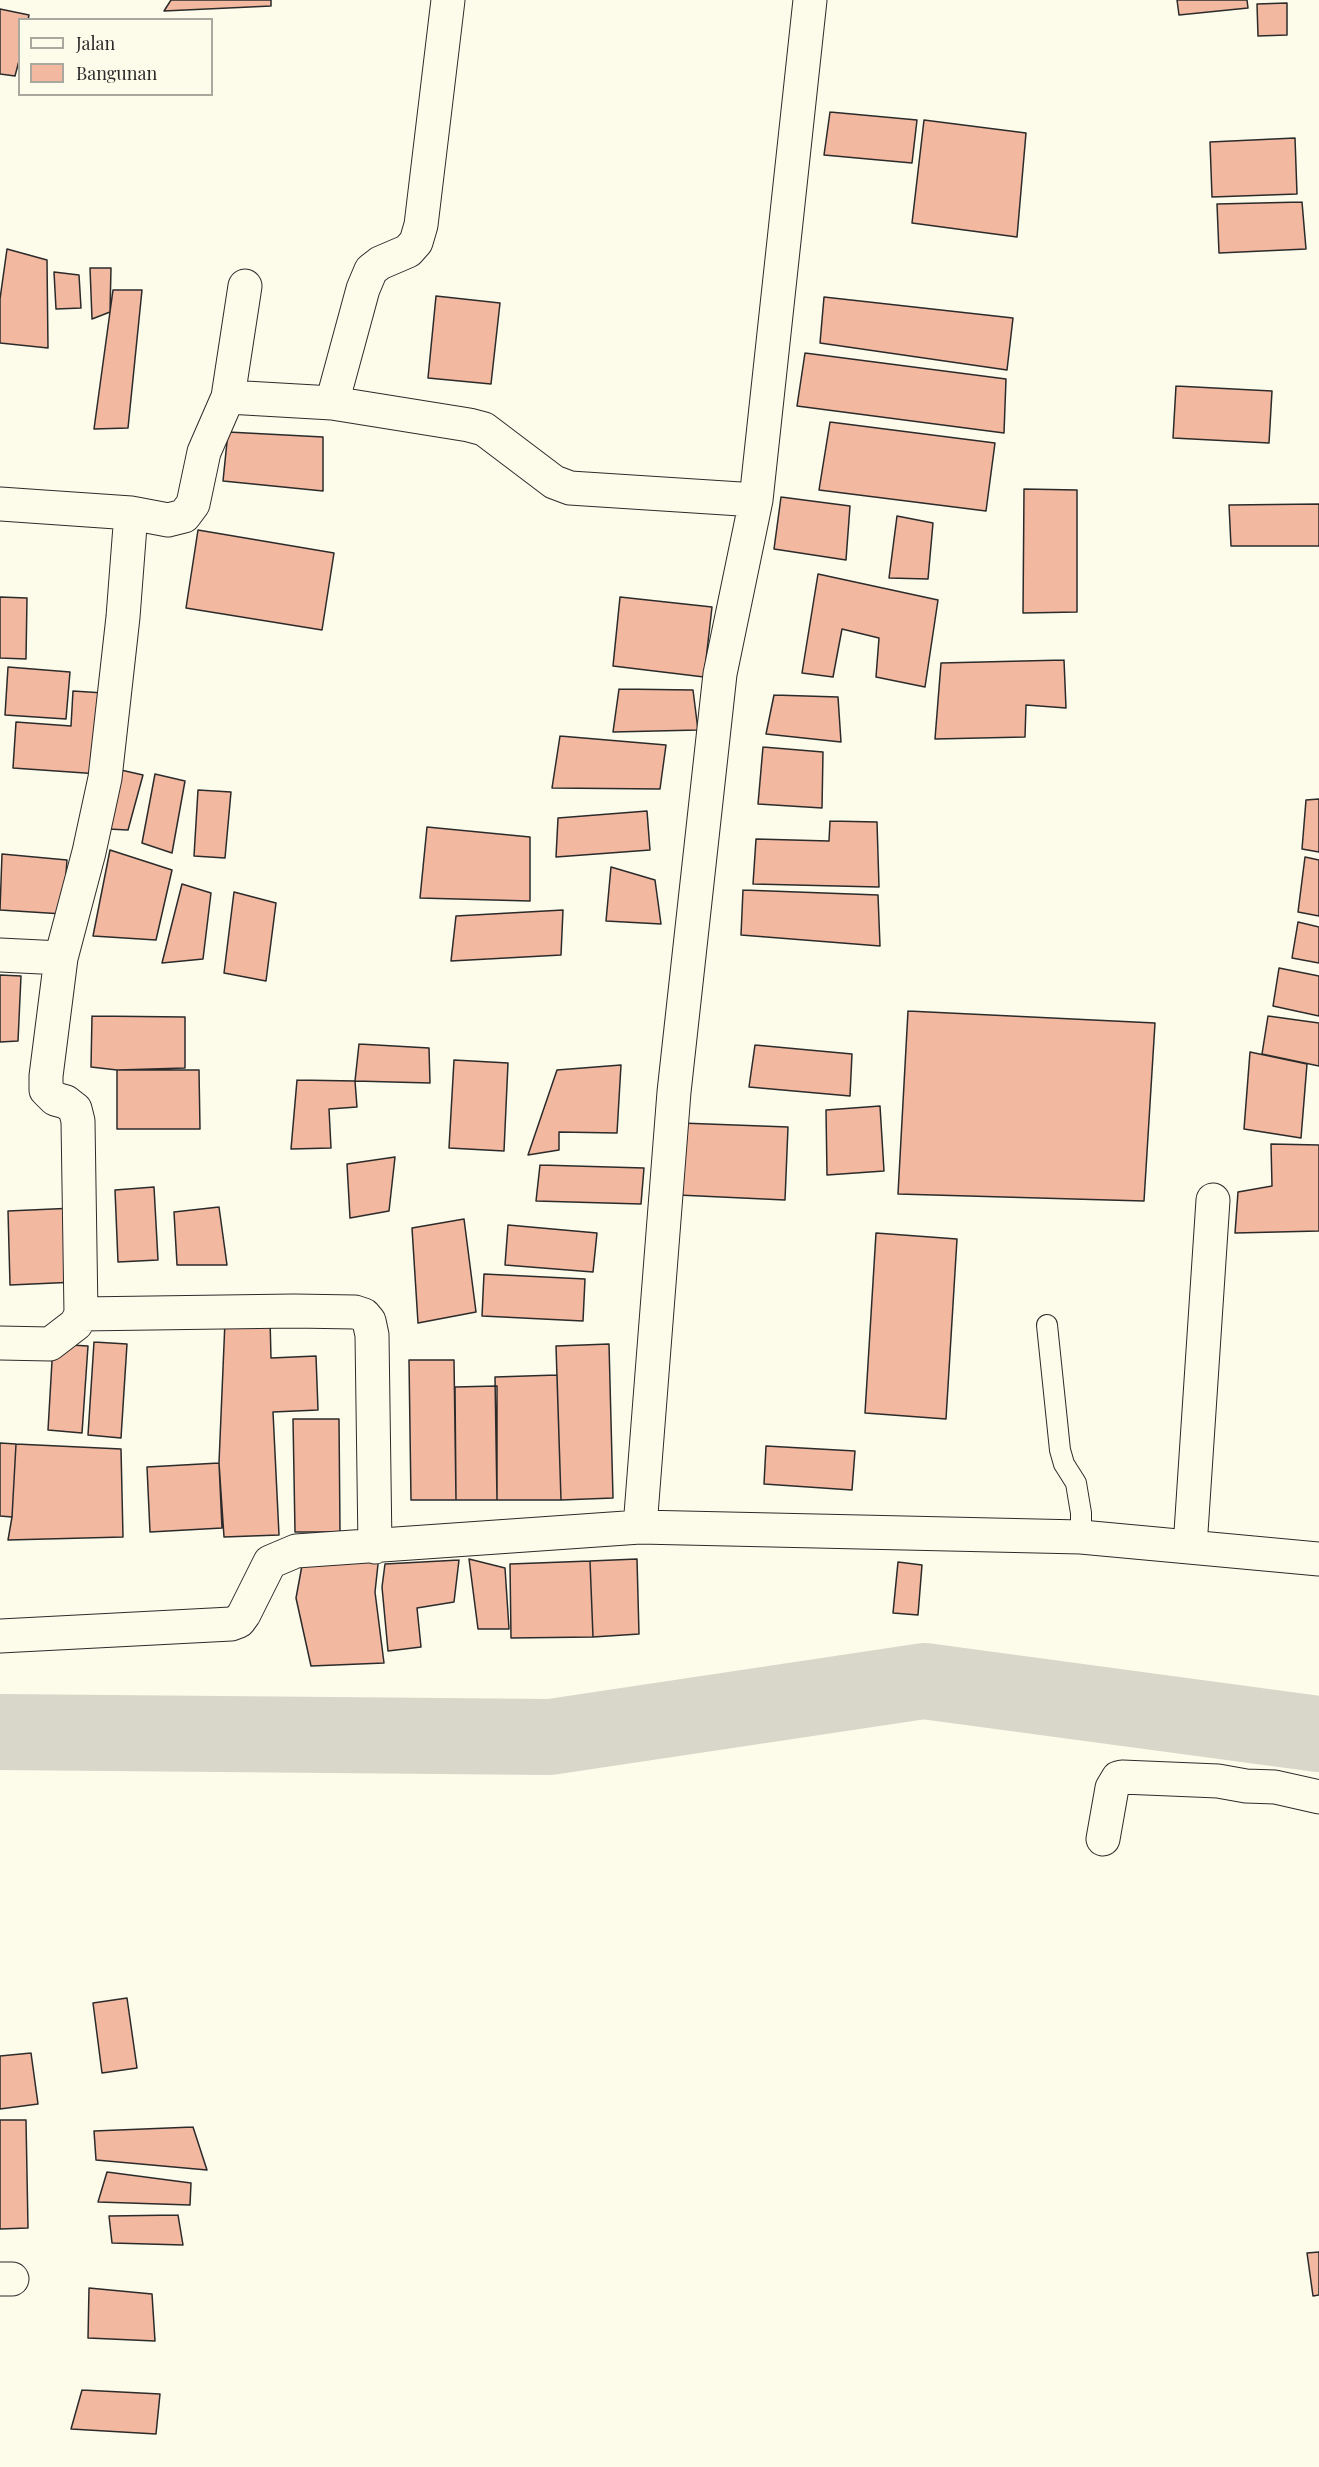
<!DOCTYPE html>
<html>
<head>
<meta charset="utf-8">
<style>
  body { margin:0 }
  #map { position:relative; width:1319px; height:2467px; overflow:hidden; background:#fdfbea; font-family:"Playfair Display",serif }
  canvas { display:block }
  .legend { position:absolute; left:18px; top:18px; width:195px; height:78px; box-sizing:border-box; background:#fdfbea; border:2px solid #a9a89e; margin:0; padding:8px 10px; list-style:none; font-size:18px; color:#2b2b2b }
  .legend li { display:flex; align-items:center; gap:12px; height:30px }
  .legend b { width:30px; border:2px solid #a9a89e }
</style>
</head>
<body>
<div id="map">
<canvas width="1319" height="2467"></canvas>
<ul class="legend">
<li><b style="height:8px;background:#fdfbea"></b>Jalan</li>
<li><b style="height:16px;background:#f2b8a0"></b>Bangunan</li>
</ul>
</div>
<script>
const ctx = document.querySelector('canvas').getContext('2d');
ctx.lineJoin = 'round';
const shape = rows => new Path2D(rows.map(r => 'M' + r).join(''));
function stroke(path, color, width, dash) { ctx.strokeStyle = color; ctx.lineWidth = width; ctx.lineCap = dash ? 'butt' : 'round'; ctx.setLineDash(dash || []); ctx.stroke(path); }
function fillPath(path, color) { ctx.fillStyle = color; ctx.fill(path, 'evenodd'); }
stroke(shape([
  [0,1732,550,1737,924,1681,1319,1734]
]), '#d8d7c9', 76);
const building = shape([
  [171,0,271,0,271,6,164,11,171,0],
  [1177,0,1247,0,1248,8,1179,15,1177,0],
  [1287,3,1287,35,1258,36,1257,4,1287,3],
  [0,9,29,15,28,20,20,20,20,57,15,76,0,74,0,9],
  [830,112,917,120,912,163,824,155,830,112],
  [924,120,1026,133,1017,237,912,223,924,120],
  [1295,138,1297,194,1212,197,1210,142,1295,138],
  [1302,202,1306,249,1219,253,1217,204,1302,202],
  [7,249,47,260,48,348,0,343,0,299,7,249],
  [90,268,111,268,110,312,92,319,90,268],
  [54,272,79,275,81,308,56,309,54,272],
  [113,290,142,290,128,428,94,429,113,290],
  [436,296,500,303,491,384,428,378,436,296],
  [824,297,1013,318,1007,370,820,343,824,297],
  [805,353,1006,379,1004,433,797,406,805,353],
  [1176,386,1272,391,1269,443,1173,438,1176,386],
  [830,422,995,443,986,511,819,490,830,422],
  [228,432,323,437,323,491,223,481,228,432],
  [1024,489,1077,490,1077,612,1023,613,1024,489],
  [781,497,850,506,846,560,774,549,781,497],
  [1319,504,1319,546,1231,546,1229,505,1319,504],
  [897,516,933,523,928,579,889,578,897,516],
  [198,530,334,553,322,630,186,608,198,530],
  [818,574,938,600,925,687,876,677,879,638,842,629,833,677,802,673,818,574],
  [0,597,27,598,26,659,0,658,0,597],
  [620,597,712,607,704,677,613,666,620,597],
  [1064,660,1066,708,1026,705,1025,737,935,739,941,663,1064,660],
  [8,667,70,672,66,719,5,715,8,667],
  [619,689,693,690,698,730,613,732,619,689],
  [73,691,104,693,99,774,13,768,16,722,71,726,73,691],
  [774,695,838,697,841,742,766,734,774,695],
  [560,736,666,745,660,789,552,788,560,736],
  [763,747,823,752,822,808,758,804,763,747],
  [121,770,143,775,128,830,108,829,121,770],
  [155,774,185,781,172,853,142,843,155,774],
  [198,790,231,792,225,858,194,856,198,790],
  [1319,799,1319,852,1302,849,1306,800,1319,799],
  [647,811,650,850,556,857,558,818,647,811],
  [830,821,877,822,879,887,753,884,756,839,829,841,830,821],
  [427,827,530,837,530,901,420,898,427,827],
  [110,850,172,870,156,940,93,936,110,850],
  [2,854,67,860,63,914,0,910,2,854],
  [1305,857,1319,860,1319,916,1298,912,1305,857],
  [611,867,655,880,661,924,606,921,611,867],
  [182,884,211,893,203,959,162,963,182,884],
  [743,890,878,895,880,946,741,935,743,890],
  [234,892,276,903,266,981,224,973,234,892],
  [563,910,561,955,451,961,456,916,563,910],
  [1298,922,1319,927,1319,963,1292,958,1298,922],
  [1279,968,1319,976,1319,1016,1273,1006,1279,968],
  [0,975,21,976,18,1041,0,1042,0,975],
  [908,1011,1155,1023,1144,1201,898,1194,908,1011],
  [92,1016,185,1017,185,1068,117,1070,91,1067,92,1016],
  [1268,1016,1319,1023,1319,1066,1262,1054,1268,1016],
  [359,1044,429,1048,430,1083,355,1081,359,1044],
  [755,1045,852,1054,850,1096,749,1087,755,1045],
  [1250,1052,1307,1064,1301,1138,1244,1129,1250,1052],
  [454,1060,508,1063,504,1151,449,1148,454,1060],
  [621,1065,617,1133,559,1132,559,1150,528,1155,557,1070,621,1065],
  [117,1070,199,1070,200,1129,117,1129,117,1070],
  [297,1080,355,1081,357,1107,329,1109,331,1148,291,1149,297,1080],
  [880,1106,884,1171,827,1175,826,1110,880,1106],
  [681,1123,788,1127,785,1200,678,1195,681,1123],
  [1271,1144,1319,1145,1319,1231,1235,1233,1238,1192,1272,1186,1271,1144],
  [395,1157,389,1211,350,1218,347,1164,395,1157],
  [540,1165,644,1168,641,1204,536,1201,540,1165],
  [154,1187,158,1260,118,1262,115,1190,154,1187],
  [219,1207,227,1265,177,1265,174,1212,219,1207],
  [75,1208,77,1282,10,1285,8,1211,75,1208],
  [464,1219,476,1312,418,1323,412,1228,464,1219],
  [508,1225,597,1233,593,1272,505,1265,508,1225],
  [876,1233,957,1239,946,1419,865,1413,876,1233],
  [484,1274,585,1279,583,1321,482,1316,484,1274],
  [270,1319,271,1358,316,1356,318,1410,273,1412,279,1535,224,1537,219,1463,225,1321,270,1319],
  [94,1342,127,1344,121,1438,88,1435,94,1342],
  [53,1344,88,1346,82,1433,48,1430,53,1344],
  [609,1344,613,1498,561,1500,556,1346,609,1344],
  [409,1360,454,1360,456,1500,411,1500,409,1360],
  [557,1375,561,1500,497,1500,495,1377,557,1375],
  [497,1386,497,1500,456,1500,455,1387,497,1386],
  [293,1419,339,1419,340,1532,295,1532,293,1419],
  [0,1443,16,1444,12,1517,0,1516,0,1443],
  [16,1444,121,1449,123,1537,8,1540,12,1517,16,1444],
  [766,1446,855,1451,852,1490,764,1484,766,1446],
  [219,1463,222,1528,150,1532,147,1467,219,1463],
  [379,1555,375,1592,384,1663,311,1666,296,1598,303,1560,379,1555],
  [469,1559,505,1568,509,1629,478,1629,469,1559],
  [637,1559,639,1634,593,1637,590,1561,637,1559],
  [459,1560,454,1602,417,1608,421,1647,388,1651,382,1587,385,1564,459,1560],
  [590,1561,593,1637,511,1638,510,1564,590,1561],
  [898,1562,922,1565,918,1615,893,1613,898,1562],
  [127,1998,137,2068,102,2073,93,2003,127,1998],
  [31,2053,38,2104,0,2109,0,2056,31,2053],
  [0,2120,26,2120,28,2228,0,2229,0,2120],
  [193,2127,207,2170,96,2160,94,2131,193,2127],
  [107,2172,191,2183,190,2205,98,2202,107,2172],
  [178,2215,183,2245,112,2243,109,2216,178,2215],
  [1319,2252,1319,2295,1313,2296,1307,2253,1319,2252],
  [89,2288,152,2294,155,2341,88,2338,89,2288],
  [82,2390,160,2394,156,2434,71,2429,82,2390]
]);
fillPath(building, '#f2b8a0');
stroke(building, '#2b2b2b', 1.5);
const lane = shape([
  [1047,1325,1060,1450,1064,1464,1076,1483,1081,1513,1081,1537]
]);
const street = shape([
  [228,397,245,286],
  [332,403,363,289,371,270,380,263,408,251,416,242,421,225,448,0],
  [0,504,131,513,168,520,184,516,193,504,204,452,228,397,332,403,469,425,484,429,554,482,570,488,756,500],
  [0,955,61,958],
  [81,1314,78,1121,75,1109,66,1102,55,1099,46,1090,46,1076,61,958,89,852,105,778,123,617,131,513],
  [0,1343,50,1344,76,1324,81,1314,294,1311,355,1312,364,1315,369,1321,372,1335,375,1547],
  [640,1527,674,1092,720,674,756,500,810,0],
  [1190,1547,1213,1200],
  [0,1636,231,1624,239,1621,244,1614,270,1562,296,1551,640,1527,1081,1537,1319,1559],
  [1103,1839,1112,1788,1118,1778,1122,1777,1218,1781,1246,1786,1275,1787,1319,1797],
  [0,2279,12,2279]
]);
stroke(lane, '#2b2b2b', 22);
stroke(street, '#2b2b2b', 35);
stroke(lane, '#fdfbea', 20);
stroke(street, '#fdfbea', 33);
</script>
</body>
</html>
